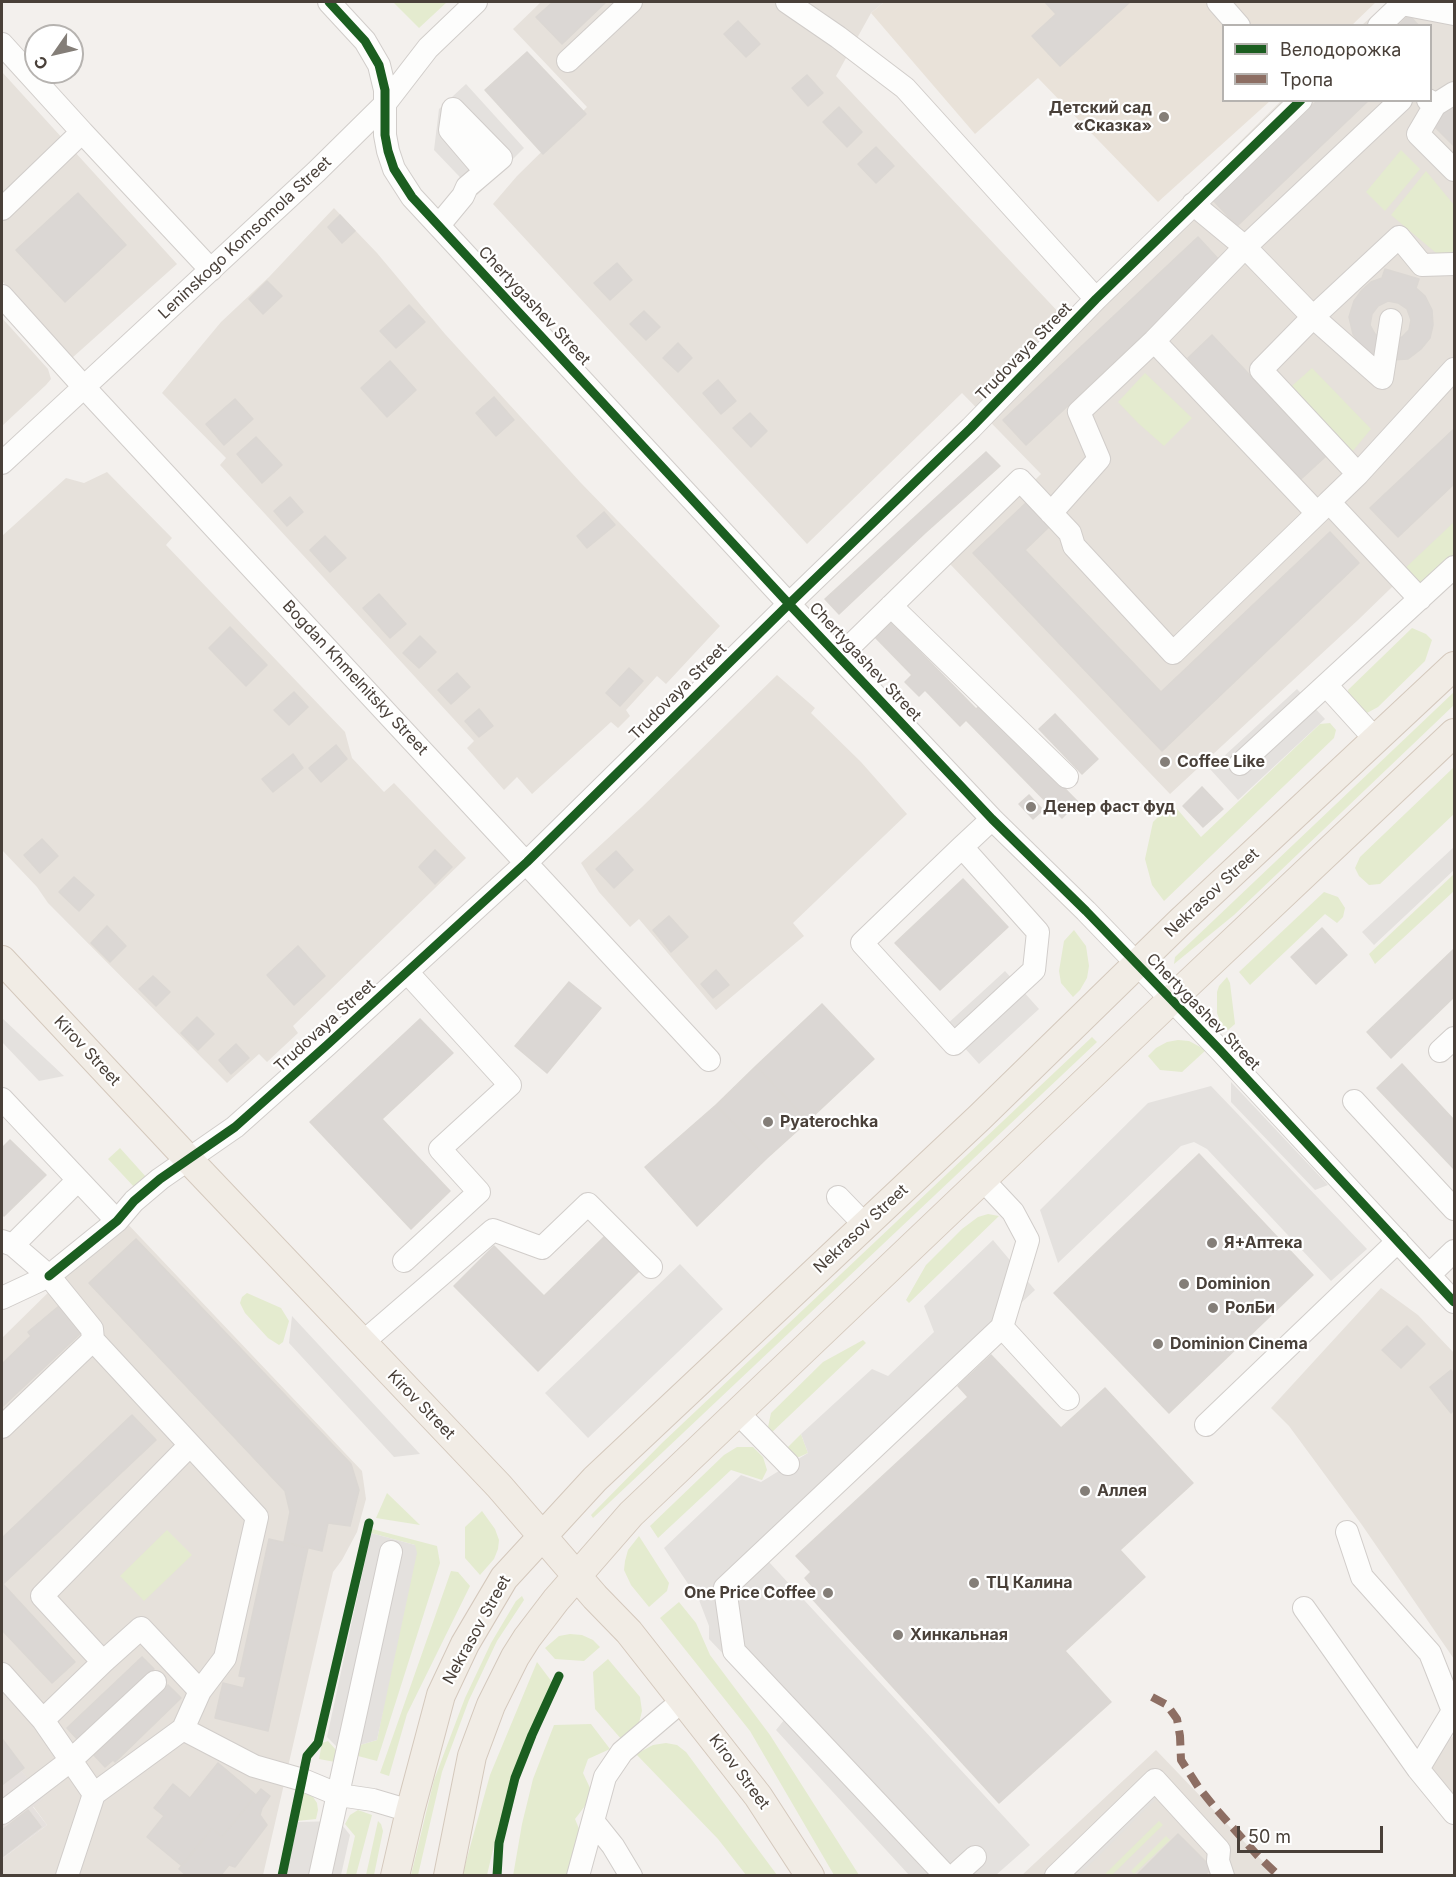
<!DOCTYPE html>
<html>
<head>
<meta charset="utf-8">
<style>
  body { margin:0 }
  #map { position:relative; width:1456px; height:1877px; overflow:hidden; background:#f3f0ed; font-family:Inter,sans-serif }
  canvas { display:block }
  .frame { position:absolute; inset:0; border:3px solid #494039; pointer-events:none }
  .legend { position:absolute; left:1222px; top:24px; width:210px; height:78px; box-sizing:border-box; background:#fff; border:2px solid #b6b3b0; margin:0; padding:8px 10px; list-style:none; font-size:18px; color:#494039 }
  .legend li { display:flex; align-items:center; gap:12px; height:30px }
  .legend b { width:30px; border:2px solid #b6b3b0 }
  .north { position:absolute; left:24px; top:24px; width:60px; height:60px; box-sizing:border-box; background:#fff; border:2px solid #b6b3b0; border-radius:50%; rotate:236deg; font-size:16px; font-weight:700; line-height:24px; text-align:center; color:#494039 }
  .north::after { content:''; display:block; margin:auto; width:21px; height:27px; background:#847e78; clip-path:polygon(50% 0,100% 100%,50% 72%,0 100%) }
  .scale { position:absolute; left:1237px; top:1826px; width:146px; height:27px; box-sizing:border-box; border:3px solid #494039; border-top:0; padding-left:8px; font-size:18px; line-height:21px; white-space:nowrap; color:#494039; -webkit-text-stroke:4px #fff; paint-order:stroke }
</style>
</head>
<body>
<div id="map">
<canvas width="1456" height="1877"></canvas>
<div class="frame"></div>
<ul class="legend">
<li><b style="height:8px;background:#1b5e20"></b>Велодорожка</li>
<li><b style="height:8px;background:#8d6e63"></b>Тропа</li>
</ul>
<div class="north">С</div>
<div class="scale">50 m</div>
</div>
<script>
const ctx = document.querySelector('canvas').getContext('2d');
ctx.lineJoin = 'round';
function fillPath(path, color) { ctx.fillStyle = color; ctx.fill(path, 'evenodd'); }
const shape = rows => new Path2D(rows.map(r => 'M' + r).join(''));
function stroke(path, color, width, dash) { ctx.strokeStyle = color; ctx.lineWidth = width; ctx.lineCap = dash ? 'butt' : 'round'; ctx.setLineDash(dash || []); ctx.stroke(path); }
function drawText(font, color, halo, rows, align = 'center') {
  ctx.font = font + ' Inter,sans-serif'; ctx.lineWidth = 4.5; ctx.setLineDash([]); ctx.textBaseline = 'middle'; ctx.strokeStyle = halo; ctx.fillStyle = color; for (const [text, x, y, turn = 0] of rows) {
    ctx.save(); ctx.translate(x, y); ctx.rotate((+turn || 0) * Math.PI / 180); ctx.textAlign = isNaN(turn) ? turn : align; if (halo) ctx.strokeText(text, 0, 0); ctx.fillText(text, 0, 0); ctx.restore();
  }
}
fillPath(shape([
  [541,2,884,2,871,13,836,76,1063,317,1281,101,1430,100,1430,26,1362,25,1388,2,1454,2,1454,527,1358,620,1170,794,950,564,1041,474,962,393,807,544,493,204,517,176,587,107,513,29],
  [2,72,177,264,72,358,2,281],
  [334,208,377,253,445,334,581,483,720,626,666,684,657,676,626,710,630,716,618,728,611,722,532,794,517,777,504,790,467,748,474,741,220,465,226,458,162,393,221,322,269,277],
  [2,318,48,369,51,379,46,385,2,426],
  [107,472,172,538,166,545,345,732,352,758,384,792,394,783,466,858,293,1026,298,1033,267,1062,259,1054,227,1083,48,903,37,887,2,850,2,536,66,478,84,483],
  [777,675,815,708,811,713,861,762,907,814,793,923,804,936,716,1010,639,919,630,927,599,892,581,863,642,807],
  [123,1219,362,1471,366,1499,357,1532,342,1560,333,1572,263,1875,2,1875,2,1859,47,1825,33,1806,42,1799,2,1745,2,1338],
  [1381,1288,1418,1315,1454,1353,1454,1659,1362,1525,1289,1426,1271,1408],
  [1454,1735,1454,1802,1424,1765],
  [1156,1750,1276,1875,1021,1876]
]), '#e6e1db');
fillPath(shape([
  [2,1745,43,1799,33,1807,47,1825,2,1859]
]), '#e5e0dd');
fillPath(shape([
  [884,2,1211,2,1232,25,1224,26,1224,100,1270,101,1158,202,1038,78,975,134,871,13],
  [1229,2,1376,2,1351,26,1250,25]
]), '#e9e2d9');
fillPath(shape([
  [393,2,447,2,419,28],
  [1401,150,1420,169,1385,211,1366,192],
  [1426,171,1454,205,1454,257,1448,263,1391,215],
  [1312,368,1371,429,1347,458,1284,393],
  [1145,373,1192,418,1164,446,1138,423,1118,402],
  [1454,522,1454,562,1425,589,1401,572],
  [1412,628,1426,634,1432,640,1425,661,1378,707,1367,713,1349,700,1348,690],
  [1454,692,1454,705,1234,915,1174,964,1175,957],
  [1330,723,1336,730,1334,738,1164,901,1152,885,1145,859,1153,822,1172,803,1201,837,1320,724],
  [1454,767,1454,814,1380,884,1369,885,1359,876,1355,868,1360,857],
  [1454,874,1454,891,1375,964,1369,954],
  [1324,892,1338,897,1345,908,1343,917,1337,923,1325,914,1250,985,1239,972],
  [1074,930,1086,946,1089,966,1087,978,1080,990,1073,997,1061,983,1059,971,1064,941],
  [1227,977,1230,983,1235,1024,1228,1030,1221,1024,1217,1013,1217,992,1219,986],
  [1092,1037,1097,1042,593,1518,591,1515,662,1443],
  [1178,1040,1189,1041,1206,1050,1182,1072,1160,1070,1148,1056,1156,1048,1167,1042],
  [120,1148,147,1178,135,1188,108,1159],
  [988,1214,999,1216,909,1303,906,1300,926,1265,962,1229,978,1217],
  [247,1293,281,1308,289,1321,283,1342,279,1345,268,1338,245,1313,240,1303,242,1297],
  [863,1340,866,1343,769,1435,768,1427,771,1413,823,1362],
  [801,1434,808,1453,799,1457,791,1456,782,1453],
  [737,1447,753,1447,763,1457,767,1470,762,1480,731,1470,658,1538,650,1526,724,1455],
  [387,1493,420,1525,376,1518],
  [482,1511,495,1529,499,1540,498,1549,494,1559,480,1575,465,1558,465,1527],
  [372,1529,437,1546,440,1563,377,1761,358,1756,360,1745,377,1740,415,1545,371,1533],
  [167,1530,192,1555,144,1601,120,1576],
  [639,1536,669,1583,667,1591,649,1607,631,1585,624,1570,625,1561,628,1550],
  [451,1571,458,1572,470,1586,407,1714,389,1776,380,1773],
  [522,1596,524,1600,497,1641,469,1700,442,1772,418,1875,411,1875,434,1780,465,1698,491,1643,516,1601],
  [679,1602,696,1623,710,1655,770,1735,859,1875,834,1875,750,1731,660,1618],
  [570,1634,582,1635,593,1640,600,1647,584,1661,555,1659,545,1648,559,1636],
  [608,1659,640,1697,642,1711,639,1723,622,1740,595,1709,593,1672],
  [537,1662,552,1682,517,1766,498,1829,487,1875,462,1876,490,1775],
  [591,1724,610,1749,588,1759,583,1773,590,1788,591,1798,575,1819,580,1831,571,1875,513,1876,522,1824,533,1779,554,1725],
  [328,1741,336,1750,335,1762,319,1759,322,1743],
  [666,1743,677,1745,686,1752,777,1875,746,1875,718,1839,636,1754,653,1745],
  [302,1792,313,1797,317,1803,318,1810,316,1819,297,1821],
  [358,1810,372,1815,356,1875,346,1875,355,1836,345,1824,350,1815],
  [378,1821,381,1824,383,1831,374,1875,366,1875],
  [1159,1821,1163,1825,1112,1875,1104,1875],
  [1166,1836,1170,1840,1134,1874,1131,1871]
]), '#e4ebcf');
fillPath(shape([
  [466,84,524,148,477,195,434,150,439,109],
  [1297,689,1325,719,1238,800,1210,769],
  [1454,847,1454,870,1374,945,1362,932],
  [1005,971,1039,1009,979,1064,945,1026],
  [2,1018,64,1076,39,1081,2,1042],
  [1231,1082,1328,1185,1315,1190,1231,1102],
  [1211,1086,1367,1249,1331,1281,1207,1149,1194,1142,1181,1146,1058,1263,1040,1210,1148,1103],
  [993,1240,1035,1290,757,1549,1030,1845,996,1875,909,1875,776,1730,785,1719,709,1639,709,1626,699,1600,664,1548,741,1475,761,1482,808,1453,801,1434,872,1369,888,1376,934,1332,924,1306],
  [680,1264,723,1309,588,1438,545,1393],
  [292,1316,420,1454,394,1457,289,1343],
  [371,1533,415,1545,417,1553,377,1740,360,1745,337,1747,327,1737],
  [1151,1790,1158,1797,1079,1875,1064,1876],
  [339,1821,350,1835,341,1875,286,1876,298,1822]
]), '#e4e1de');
const building = shape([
  [553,2,606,2,562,44,536,17,553,2],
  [1045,2,1130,2,1060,66,1032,36,1056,14,1045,2],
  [1409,15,1419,26,1398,26,1409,15],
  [738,21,760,44,746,57,724,34,738,21],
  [527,52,586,114,543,154,485,90,527,52],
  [807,75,823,93,808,106,792,88,807,75],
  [1318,100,1369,100,1237,226,1213,200,1318,100],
  [1454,102,1454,146,1432,124,1454,102],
  [839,107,862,132,847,147,823,122,839,107],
  [876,147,894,166,876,183,858,164,876,147],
  [78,193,126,245,65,302,16,250,78,193],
  [340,215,355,231,342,243,328,227,340,215],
  [1198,237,1221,262,1026,445,1003,420,1198,237],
  [617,263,632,280,610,300,594,283,617,263],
  [1385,269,1419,279,1416,288,1425,296,1432,310,1433,325,1430,338,1421,349,1408,359,1391,360,1393,341,1402,337,1409,330,1411,320,1407,309,1398,303,1388,301,1378,306,1372,314,1370,325,1375,334,1383,339,1377,358,1363,349,1353,334,1349,317,1354,301,1362,290,1371,282,1382,278,1385,269],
  [267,281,282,296,263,314,249,299,267,281],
  [409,305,425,322,396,348,380,331,409,305],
  [644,311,660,327,646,340,630,324,644,311],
  [1212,335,1326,456,1301,479,1188,358,1212,335],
  [678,343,692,358,678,372,663,358,678,343],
  [390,361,416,390,387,417,361,388,390,361],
  [718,380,736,401,721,414,703,393,718,380],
  [494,397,514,420,496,436,476,413,494,397],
  [235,399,253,419,224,445,206,424,235,399],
  [750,413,767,431,751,447,733,428,750,413],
  [1454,429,1454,484,1398,537,1370,508,1454,429],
  [256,437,282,465,262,483,237,454,256,437],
  [986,452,1000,466,925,533,839,614,825,599,986,452],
  [290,497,303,512,287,526,274,511,290,497],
  [1028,501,1051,525,1025,550,1161,692,1330,532,1359,563,1162,751,973,553,1028,501],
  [604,512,615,525,587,548,577,536,604,512],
  [325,536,346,558,330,572,310,550,325,536],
  [379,594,406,624,390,638,363,608,379,594],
  [889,620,976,709,982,704,1078,802,1062,818,966,720,960,726,925,690,919,696,905,682,912,675,873,635,889,620],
  [230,627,267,665,246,686,209,648,230,627],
  [420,636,436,652,419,668,403,653,420,636],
  [629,668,643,681,620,706,606,693,629,668],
  [457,673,470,687,451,704,438,690,457,673],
  [294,692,308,707,289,725,274,710,294,692],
  [479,709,493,726,479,737,465,721,479,709],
  [1055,714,1098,759,1082,774,1039,729,1055,714],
  [336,745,347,759,321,782,309,768,336,745],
  [293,754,303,768,273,792,262,779,293,754],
  [1202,787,1223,809,1203,827,1183,806,1202,787],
  [1029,795,1043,810,1033,819,1019,804,1029,795],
  [42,839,58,856,40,873,24,855,42,839],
  [435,850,452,867,435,884,419,867,435,850],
  [616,851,633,870,614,888,596,869,616,851],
  [74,877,94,895,79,911,59,892,74,877],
  [963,879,1008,927,940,990,895,943,963,879],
  [669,916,688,937,671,952,653,930,669,916],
  [107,926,126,946,110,962,91,943,107,926],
  [1322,928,1347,955,1316,984,1291,957,1322,928],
  [298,946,325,976,294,1005,267,975,298,946],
  [1454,949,1454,997,1391,1058,1367,1032,1454,949],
  [716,970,729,985,713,998,701,984,716,970],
  [153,976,170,992,156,1006,139,989,153,976],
  [569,982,601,1008,547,1073,515,1046,569,982],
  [822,1004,874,1059,808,1121,756,1066,822,1004],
  [197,1017,214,1034,198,1050,181,1033,197,1017],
  [420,1019,453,1053,382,1119,450,1191,411,1229,310,1122,420,1019],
  [236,1044,249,1058,231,1074,219,1060,236,1044],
  [1402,1064,1454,1120,1454,1169,1377,1088,1402,1064],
  [756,1066,808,1121,767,1158,716,1105,756,1066],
  [716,1105,767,1158,697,1226,645,1167,716,1105],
  [10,1140,46,1175,4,1216,2,1213,2,1148,10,1140],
  [1199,1154,1313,1275,1169,1413,1054,1293,1199,1154],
  [605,1236,639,1271,538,1371,454,1286,494,1246,544,1296,605,1236],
  [136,1239,351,1464,359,1490,350,1526,328,1523,322,1551,284,1542,290,1512,285,1491,89,1283,136,1239],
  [59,1306,83,1331,2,1407,2,1364,31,1336,28,1332,59,1306],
  [1407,1326,1425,1344,1401,1368,1382,1350,1407,1326],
  [991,1355,1061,1428,1105,1388,1193,1483,1120,1550,1145,1577,1065,1651,1111,1702,999,1803,807,1593,813,1587,805,1578,811,1572,796,1556,968,1397,958,1386,991,1355],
  [1451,1370,1454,1375,1454,1410,1451,1413,1430,1387,1451,1370],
  [132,1415,156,1440,3,1584,2,1538,132,1415],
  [269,1539,308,1548,268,1731,215,1718,223,1683,243,1688,246,1677,239,1676,269,1539],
  [3,1584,75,1662,52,1683,2,1630,3,1584],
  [142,1657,154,1669,79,1741,67,1728,142,1657],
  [168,1685,181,1698,115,1762,113,1760,105,1767,94,1755,168,1685],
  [3,1740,24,1768,2,1785,2,1741,3,1740],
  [218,1763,256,1795,222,1837,212,1828,182,1866,147,1837,164,1816,154,1808,173,1784,190,1798,218,1763],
  [261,1789,270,1796,262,1808,260,1815,267,1825,235,1867,229,1865,220,1876,187,1876,179,1869,212,1828,222,1837,261,1789],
  [28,1810,41,1827,2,1857,2,1830,28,1810],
  [1178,1834,1212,1868,1204,1876,1136,1876,1178,1834]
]);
fillPath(building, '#dbd7d4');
stroke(building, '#dbd7d3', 1.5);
const minor = shape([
  [329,2,365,41,379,65,385,90,385,135,388,151,394,169,412,197,789,604,992,819,1086,911,1219,1049,1454,1302],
  [787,2,838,37,905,88,1096,299],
  [1218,2,1239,26],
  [1379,26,1402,4,1454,14],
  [2,44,82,132],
  [568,61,631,2],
  [1428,100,1435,105,1454,93],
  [1435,105,1418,134,1454,170],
  [1193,204,1245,247,1313,317,1382,378,1391,320],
  [2,209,82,132,211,270],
  [439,225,463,196,467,187,501,158,453,109,450,130,485,171],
  [2,296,83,386,709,1060],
  [1154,341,1317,513],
  [2,463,316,172,384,105,428,48,476,2],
  [1358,474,1261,370,1313,317,1399,237,1422,265,1454,264],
  [1051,513,1099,459,1079,412,1154,341,1245,247,1401,100],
  [1420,599,1329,502,1358,474,1454,369],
  [891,606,1067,777],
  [839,657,1020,480,1070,533,1074,546,1173,653,1329,502],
  [1326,685,1376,740],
  [1240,764,1454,567],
  [962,847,1038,932,1034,970,954,1044,862,943,962,847,992,819],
  [1440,1051,1454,1038],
  [2,1099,117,1221],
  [1354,1101,1454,1209],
  [983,1180,1013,1212,1028,1240,1002,1327,1068,1399],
  [838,1197,865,1225],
  [2,1241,13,1245,49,1276,92,1329,93,1340,257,1517,225,1658,200,1691,183,1729],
  [13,1245,78,1180],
  [404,1261,479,1192,440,1149,510,1085,407,972],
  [1429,1275,1454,1251],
  [2,1298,49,1276,117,1221,134,1201,160,1179,235,1127,327,1045,527,862,789,604,971,428,1096,299,1301,100],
  [362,1343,493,1230,542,1248,588,1204,651,1267],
  [737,1412,788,1464],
  [1206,1425,1398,1241],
  [2,1427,93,1340],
  [1347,1532,1362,1577,1430,1653,1453,1711,1418,1769,1454,1813],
  [1304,1608,1418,1769],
  [103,1662,141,1628,200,1691],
  [2,1674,43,1720,94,1794,183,1729,254,1766,303,1780,339,1795,373,1800,410,1811],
  [43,1720,103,1662,42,1596,190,1445],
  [2,1813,70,1761,155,1682],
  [593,1821,613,1846,631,1876],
  [67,1876,94,1794],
  [320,1876,391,1552],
  [578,1876,605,1777,622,1752,683,1700],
  [946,1876,734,1651,725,1588,1002,1327],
  [954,1876,975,1857],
  [1056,1876,1155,1780,1219,1850,1218,1861,1223,1876]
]);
const major = shape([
  [2,960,189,1160,499,1486,595,1597,629,1632,758,1796,810,1876],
  [395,1876,410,1811,441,1695,465,1644,504,1578,595,1479,980,1117,1181,921,1454,666],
  [448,1876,472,1756,491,1705,515,1657,527,1638,556,1600,631,1514,1171,1000,1454,733]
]);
stroke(minor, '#d1cdca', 24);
stroke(major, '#d4c8bc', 30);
stroke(minor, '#fdfdfc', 22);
stroke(major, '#f1ece5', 28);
stroke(shape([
  [1152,1697,1167,1705,1177,1719,1180,1736,1181,1760,1199,1788,1217,1810,1258,1856,1279,1876]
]), '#8d6e63', 8, [15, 8]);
stroke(shape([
  [329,2,365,41,379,65,385,90,385,135,388,151,394,169,412,197,789,604,992,819,1086,911,1219,1049,1454,1302],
  [49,1276,117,1221,134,1201,160,1179,235,1127,327,1045,527,862,789,604,971,428,1096,299,1301,100],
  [282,1876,307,1756,318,1743,369,1523],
  [497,1876,499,1843,515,1778,532,1735,559,1676]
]), '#1b5e20', 9);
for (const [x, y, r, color] of [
  [1164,117,6,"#847e78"],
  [1165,762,6,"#847e78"],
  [1031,807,6,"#847e78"],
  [768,1122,6,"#847e78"],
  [1212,1243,6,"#847e78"],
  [1184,1284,6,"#847e78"],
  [1213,1308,6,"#847e78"],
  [1158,1344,6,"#847e78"],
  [1085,1491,6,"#847e78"],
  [974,1583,6,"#847e78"],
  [828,1593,6,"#847e78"],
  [898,1635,6,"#847e78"]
]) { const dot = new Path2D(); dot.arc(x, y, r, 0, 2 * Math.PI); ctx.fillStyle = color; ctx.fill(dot); stroke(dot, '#fff', 2); }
drawText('bold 16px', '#494039', '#fff', [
  ["Детский сад",1152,108,"right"],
  ["«Сказка»",1152,126,"right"],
  ["Coffee Like",1177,762],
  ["Денер фаст фуд",1043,807],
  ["Pyaterochka",780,1122],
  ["Я+Аптека",1224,1243],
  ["Dominion",1196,1284],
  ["РолБи",1225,1308],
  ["Dominion Cinema",1170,1344],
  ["Аллея",1097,1491],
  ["ТЦ Калина",986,1583],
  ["One Price Coffee",816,1593,"right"],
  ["Хинкальная",910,1635]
], 'left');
drawText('16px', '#494039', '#fff', [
  ["Leninskogo Komsomola Street",245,238,-43],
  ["Chertygashev Street",534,306,47],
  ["Trudovaya Street",1024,352,-46],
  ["Chertygashev Street",865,662,47],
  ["Bogdan Khmelnitsky Street",355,678,47],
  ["Trudovaya Street",678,692,-45],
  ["Nekrasov Street",1212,893,-43],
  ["Chertygashev Street",1203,1012,46],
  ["Trudovaya Street",325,1026,-42],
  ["Kirov Street",87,1051,47],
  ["Nekrasov Street",861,1229,-43],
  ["Kirov Street",421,1405,46],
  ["Nekrasov Street",477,1630,-61],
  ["Kirov Street",739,1772,53]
]);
</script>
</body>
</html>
